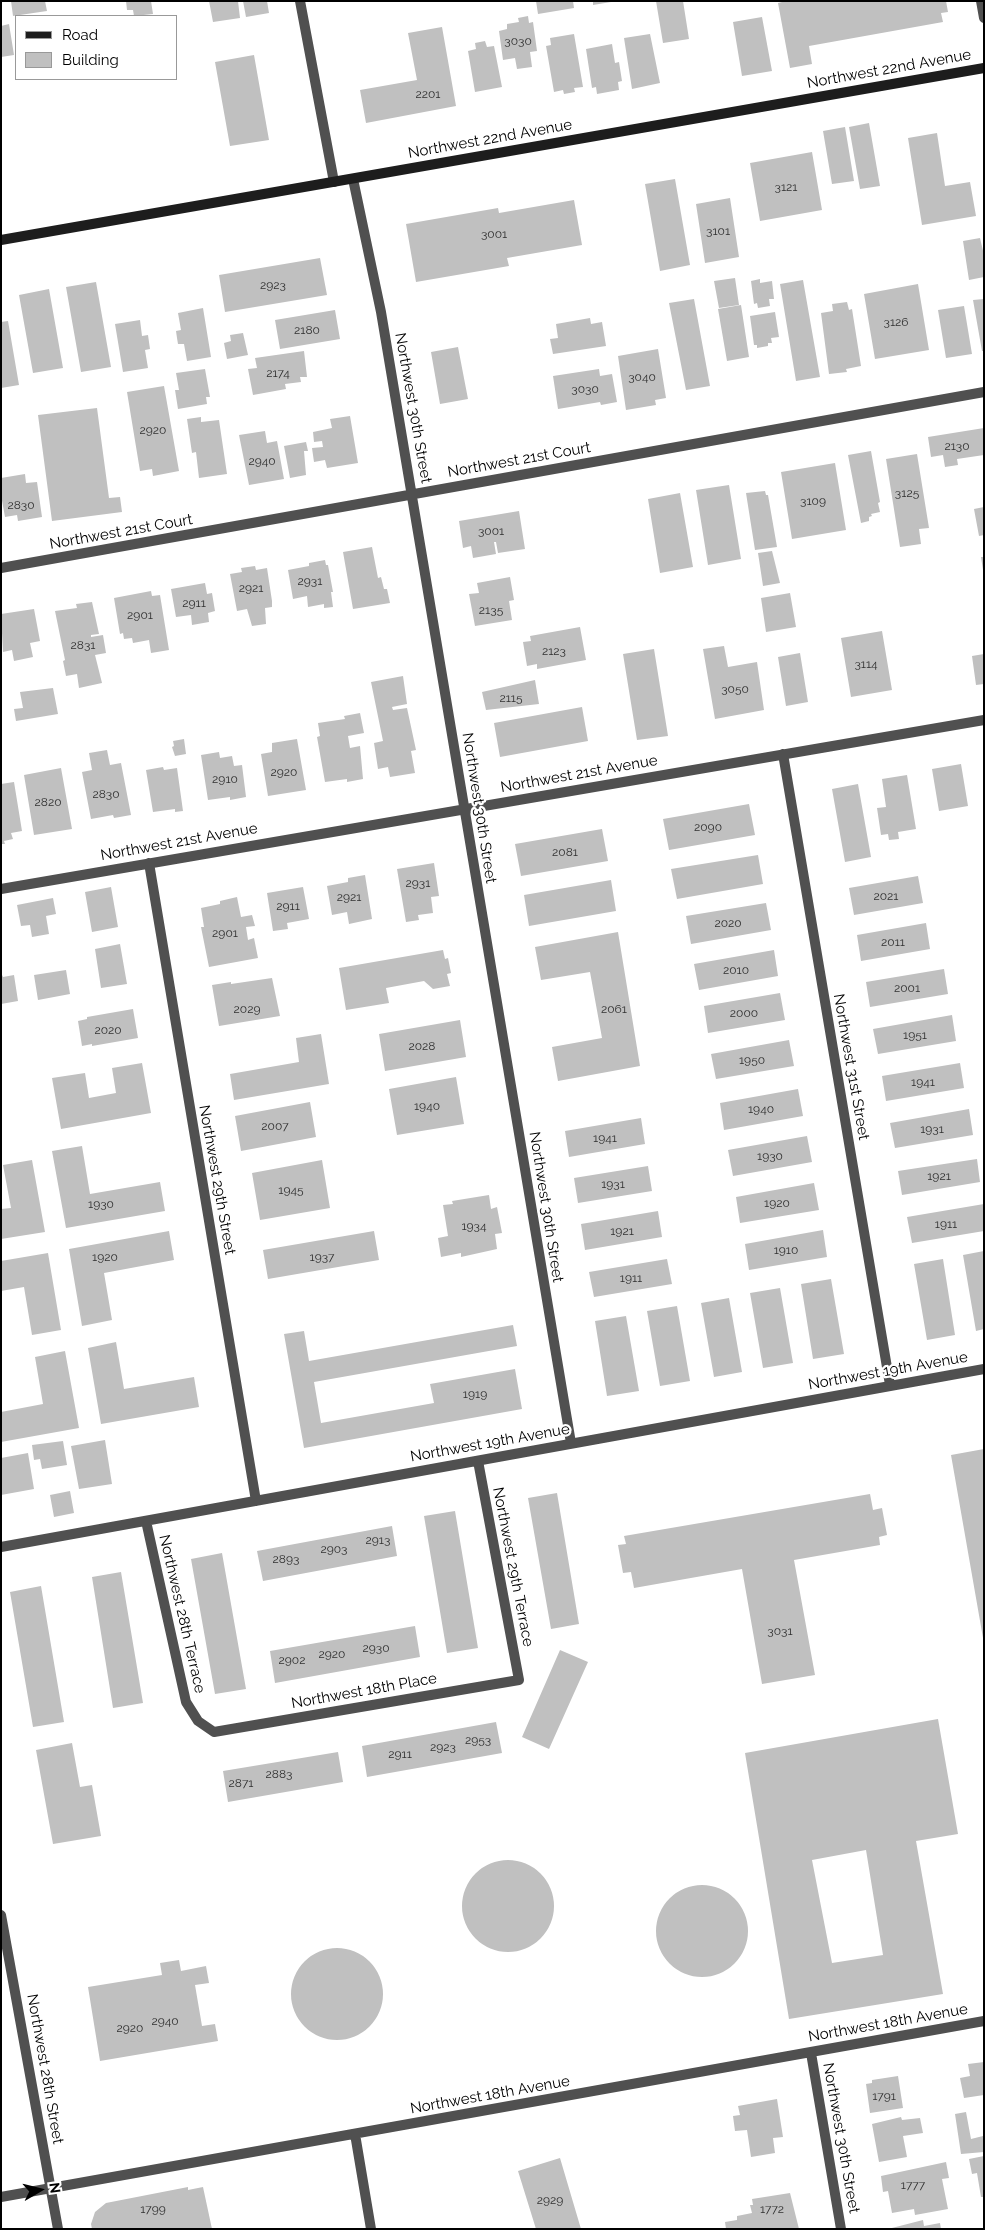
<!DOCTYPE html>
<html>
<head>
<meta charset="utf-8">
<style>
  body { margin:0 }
  #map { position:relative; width:985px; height:2230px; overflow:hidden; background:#fff; font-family:Raleway,sans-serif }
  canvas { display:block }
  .frame { position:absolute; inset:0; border:2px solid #000; pointer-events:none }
  .legend { position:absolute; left:15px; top:15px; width:162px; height:65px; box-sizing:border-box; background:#fff; border:1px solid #999; margin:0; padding:6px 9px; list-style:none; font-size:15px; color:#000 }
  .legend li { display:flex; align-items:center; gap:10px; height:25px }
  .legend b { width:25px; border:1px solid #999 }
  .north { position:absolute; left:15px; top:2165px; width:50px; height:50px; -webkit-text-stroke:4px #fff; paint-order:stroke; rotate:82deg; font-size:14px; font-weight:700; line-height:20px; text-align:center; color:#000 }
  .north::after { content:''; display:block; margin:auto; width:18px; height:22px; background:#000; clip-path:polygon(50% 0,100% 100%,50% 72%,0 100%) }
</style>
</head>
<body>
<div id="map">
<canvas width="985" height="2230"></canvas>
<div class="frame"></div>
<ul class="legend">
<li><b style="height:6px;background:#1d1d1d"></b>Road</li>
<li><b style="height:14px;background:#c0c0c0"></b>Building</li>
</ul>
<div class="north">N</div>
</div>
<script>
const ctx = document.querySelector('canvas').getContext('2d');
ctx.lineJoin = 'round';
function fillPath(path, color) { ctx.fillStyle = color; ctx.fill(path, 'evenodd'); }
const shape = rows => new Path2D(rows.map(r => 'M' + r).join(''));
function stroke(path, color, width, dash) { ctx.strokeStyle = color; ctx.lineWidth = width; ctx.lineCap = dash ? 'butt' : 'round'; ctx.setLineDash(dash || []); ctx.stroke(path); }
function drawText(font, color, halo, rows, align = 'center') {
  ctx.font = font + ' Raleway,sans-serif'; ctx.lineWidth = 4.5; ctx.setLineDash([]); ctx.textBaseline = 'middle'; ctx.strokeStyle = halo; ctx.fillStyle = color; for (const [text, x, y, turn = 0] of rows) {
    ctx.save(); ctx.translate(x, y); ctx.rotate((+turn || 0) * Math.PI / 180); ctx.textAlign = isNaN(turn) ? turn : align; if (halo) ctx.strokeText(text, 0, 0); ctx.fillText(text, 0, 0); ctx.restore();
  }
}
fillPath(shape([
  [11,1,45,1,47,11,13,16],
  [126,1,151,1,153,14,134,16,133,10,127,10],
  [209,1,238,1,240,18,213,22],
  [243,1,267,1,269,13,246,17],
  [536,1,573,1,574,8,538,14],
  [593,1,611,1,611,2,593,5],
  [656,1,683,1,689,39,663,43],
  [786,1,946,1,948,12,941,13,943,22,809,46,812,64,790,68,778,3],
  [528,16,529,23,533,22,537,51,530,52,532,67,517,69,515,58,503,60,499,31,507,29,507,24,519,22,518,18],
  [762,17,772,71,742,76,733,22],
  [9,24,14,55,1,57,1,26],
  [442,27,456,106,366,123,360,90,417,80,408,33],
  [574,34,583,87,574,88,575,92,564,94,563,90,554,92,546,46,551,45,550,38],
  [650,34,660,83,632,89,624,38],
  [485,41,487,47,494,46,502,87,475,92,468,51,476,49,475,43],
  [612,44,615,63,619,62,622,81,618,82,619,90,597,94,596,87,592,88,586,49],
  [254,55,269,140,230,146,215,62],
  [869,123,880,186,860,189,849,127],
  [845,127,854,181,832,184,823,131],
  [937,133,945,186,970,182,976,216,922,225,908,138],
  [812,152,822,210,760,221,750,163],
  [675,179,690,265,660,271,645,184],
  [730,198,739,257,705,263,696,204],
  [574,200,582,245,507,258,509,266,416,282,406,224,498,208,499,213],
  [980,238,984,255,984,277,969,280,963,241],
  [320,258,327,295,225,312,219,275],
  [735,278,739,305,719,308,714,281],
  [760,279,760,283,772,281,774,299,769,299,770,306,758,308,757,303,754,304,751,281],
  [803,280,820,377,796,381,780,284],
  [96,282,111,367,81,372,66,287],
  [918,284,929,350,875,359,864,294],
  [49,289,63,368,33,373,19,295],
  [694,299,710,386,686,390,669,303],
  [984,299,984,351,982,351,973,300],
  [847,302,849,310,852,309,861,366,846,369,847,372,829,374,821,313,833,311,832,304],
  [741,305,749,357,727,361,718,309],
  [964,306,972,354,946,358,938,310],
  [203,308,211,357,187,361,184,344,178,344,177,338,176,331,181,330,178,313],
  [335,310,340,339,280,349,275,320],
  [775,312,779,337,771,338,772,343,768,343,768,346,757,348,757,345,754,345,750,316],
  [590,318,591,324,602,322,606,346,553,354,550,339,558,338,556,324],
  [140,320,142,336,148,335,150,349,145,350,148,368,123,372,115,324],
  [8,321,19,385,1,388,1,322],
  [243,333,248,355,227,359,224,343,231,341,230,335],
  [458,347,468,399,440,404,431,352],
  [658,349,666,398,655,400,656,405,626,410,618,356],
  [304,351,307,377,300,377,301,382,285,384,286,389,253,395,248,369,257,368,255,358],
  [205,369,210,397,206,397,207,404,178,409,175,390,179,390,176,373],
  [599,369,600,376,612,374,617,402,601,405,600,402,558,409,553,376],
  [164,386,179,471,153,476,152,469,140,471,127,392],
  [97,408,109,498,120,497,122,512,52,521,38,415],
  [350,416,358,463,327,468,325,460,314,462,312,448,323,447,322,441,314,442,313,432,332,428,330,419],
  [201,417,201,422,219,420,227,474,199,478,196,452,192,453,187,419],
  [984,428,984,455,957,459,958,465,945,467,943,455,931,457,928,437],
  [265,431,267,443,277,441,284,479,249,485,239,435],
  [306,442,308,451,304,451,306,475,290,478,284,446],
  [871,451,880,502,878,503,880,512,871,514,872,516,869,517,869,521,861,523,848,455],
  [917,454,929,528,919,529,921,544,900,547,886,459],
  [835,463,846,530,792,539,781,472],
  [25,474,26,483,37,482,42,517,18,521,17,515,5,517,1,495,1,478],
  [729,485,741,559,708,565,696,490],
  [765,491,766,495,768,495,777,547,755,550,746,493],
  [680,493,693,567,660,573,648,499],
  [984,507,984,535,979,536,974,509],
  [519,511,525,549,498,553,496,542,494,542,496,554,473,558,471,546,463,548,459,521],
  [372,547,378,578,381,577,384,589,387,589,390,603,353,609,343,552],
  [772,551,780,583,763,586,758,553],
  [981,557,984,557,984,570,983,570],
  [325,560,326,565,328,565,333,592,331,592,333,607,324,608,324,604,308,607,307,596,293,599,288,570,309,566,309,563],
  [255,566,256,570,267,568,272,601,272,607,265,608,266,624,252,626,247,609,237,611,230,574,242,572,241,568],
  [510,577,514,600,509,601,512,620,475,626,469,594,479,593,477,583],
  [205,583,207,594,212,593,215,611,208,613,209,622,192,625,191,615,176,617,171,589],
  [151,591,152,596,160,595,169,650,151,653,149,640,133,643,132,638,124,639,123,633,120,634,114,598],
  [790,593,796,627,766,632,761,598],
  [92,602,99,634,91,635,91,637,103,635,106,653,95,655,102,683,79,688,77,674,66,676,63,661,65,660,55,611,77,608,76,604],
  [34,609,40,641,30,643,33,657,14,661,12,650,3,652,1,614],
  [580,627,586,660,537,669,537,664,527,666,523,642,531,641,530,636],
  [882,631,892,690,851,697,841,638],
  [724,646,728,667,757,662,764,710,715,719,703,649],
  [654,649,668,736,637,740,623,654],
  [800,653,808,702,786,706,778,657],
  [984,654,984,684,976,685,972,656],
  [403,676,407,704,392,707,393,710,407,708,416,750,411,751,415,773,390,777,388,767,378,769,374,743,383,741,371,682],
  [535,680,539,704,486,710,482,692],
  [53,688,58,714,16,721,14,709,23,708,20,692],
  [582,707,588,741,500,757,494,723],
  [360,713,364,733,348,736,350,748,360,746,363,779,347,782,347,779,325,782,317,737,320,736,318,723,345,719,344,716],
  [184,739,186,754,175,756,172,747,174,746,173,741],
  [297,739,306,790,268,796,261,754,272,752,272,743],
  [107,750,110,765,121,763,131,815,114,818,113,815,91,819,82,772,92,770,89,753],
  [219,752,220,758,232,756,234,766,242,765,246,797,230,800,230,797,208,800,201,755],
  [961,764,968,806,939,811,932,769],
  [163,767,164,770,177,768,183,811,175,812,175,809,153,812,146,770],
  [61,768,72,829,34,835,24,775],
  [907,775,916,829,898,832,899,839,889,840,888,834,881,835,877,808,886,807,882,779],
  [14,782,22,831,11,833,13,839,4,841,5,844,1,844,1,784],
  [858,784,871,857,845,862,832,789],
  [749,804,755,835,669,850,663,819],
  [602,829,608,861,521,876,515,844],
  [758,855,763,884,677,899,671,869],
  [434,863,439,896,431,897,433,913,418,915,419,920,406,922,397,869],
  [365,875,372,919,349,924,347,912,332,915,327,886,348,882,348,878],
  [918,876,923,903,854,915,849,888],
  [611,880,616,911,529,926,524,895],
  [111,887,118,927,92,932,85,892],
  [303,887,309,919,287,923,288,929,273,931,267,893],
  [237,897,241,917,252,915,255,926,246,927,248,940,254,938,258,958,209,967,201,927,204,927,201,908,220,904,220,901],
  [53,898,56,914,46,916,49,934,32,937,30,925,21,926,17,905],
  [766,903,771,930,691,944,686,916],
  [926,923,930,949,861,961,857,935],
  [618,932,640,1066,558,1081,552,1047,602,1038,590,972,541,980,535,947],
  [120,944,127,984,101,988,95,949],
  [443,950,445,959,448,958,451,973,447,974,450,986,433,989,424,981,386,988,389,1003,346,1010,339,968],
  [774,950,778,976,699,990,694,964],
  [944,969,948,994,870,1007,866,982],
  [66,970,70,994,38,1000,34,975],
  [1,973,3,977,14,975,18,1001,1,1004],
  [272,978,280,1016,219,1026,212,985,231,982,231,984],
  [780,993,785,1020,708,1033,704,1006],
  [133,1009,138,1038,92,1046,92,1044,82,1046,78,1021,87,1019,87,1017],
  [952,1015,956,1041,878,1054,873,1029],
  [460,1020,466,1057,385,1071,379,1034],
  [321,1034,329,1084,234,1100,230,1074,299,1062,296,1038],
  [789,1040,794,1066,716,1079,711,1054],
  [142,1063,151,1113,61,1129,52,1078,85,1073,89,1098,116,1093,112,1068],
  [960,1063,964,1088,886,1101,882,1076],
  [456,1077,464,1124,397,1135,389,1089],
  [798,1089,803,1116,724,1130,720,1103],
  [310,1102,316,1137,241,1151,235,1116],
  [969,1109,973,1135,895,1148,890,1123],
  [641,1118,645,1144,569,1157,565,1131],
  [807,1136,812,1162,733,1176,728,1150],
  [82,1146,90,1194,160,1182,165,1211,66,1228,52,1151],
  [977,1159,980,1182,902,1195,898,1171],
  [32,1160,45,1232,1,1239,1,1209,11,1208,3,1165],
  [322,1160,330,1208,260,1220,252,1173],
  [648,1166,652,1191,578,1203,574,1178],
  [814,1183,819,1210,740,1223,736,1197],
  [489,1195,491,1209,497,1207,502,1233,495,1234,497,1249,461,1257,461,1253,441,1257,438,1238,448,1236,443,1205,453,1204,452,1201],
  [984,1204,984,1231,912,1243,907,1217],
  [658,1211,662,1237,585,1250,581,1224],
  [823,1230,827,1257,749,1270,745,1244],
  [169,1231,174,1260,104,1273,112,1320,82,1326,69,1249],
  [374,1231,379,1260,268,1279,263,1250],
  [984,1251,984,1329,976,1331,963,1255],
  [48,1253,61,1330,32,1335,24,1287,1,1291,1,1261],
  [667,1259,672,1284,594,1297,589,1272],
  [943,1259,955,1335,927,1340,914,1264],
  [831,1279,844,1354,813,1359,801,1284],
  [780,1288,793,1363,763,1368,750,1293],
  [729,1298,742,1372,714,1377,701,1303],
  [677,1306,690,1381,660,1386,647,1311],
  [626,1316,639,1391,607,1396,595,1321],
  [513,1325,517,1346,314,1382,321,1423,434,1403,430,1384,515,1369,522,1409,304,1448,284,1334,304,1331,309,1361],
  [116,1342,124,1389,194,1377,199,1407,101,1424,88,1348],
  [65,1351,79,1428,1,1442,1,1412,43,1404,35,1357],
  [105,1440,112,1484,79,1489,71,1446],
  [63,1441,67,1465,42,1469,40,1459,34,1460,32,1445],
  [984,1449,984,1638,983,1638,951,1455],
  [28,1453,34,1489,1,1495,1,1458],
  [70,1491,74,1513,54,1517,50,1495],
  [557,1493,579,1624,551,1629,528,1498],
  [870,1494,873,1510,882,1508,887,1535,879,1537,880,1545,794,1560,815,1675,762,1684,742,1569,634,1588,631,1572,623,1573,618,1545,626,1544,624,1536],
  [455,1511,478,1648,447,1653,424,1516],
  [392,1526,397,1556,263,1581,257,1551],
  [222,1553,246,1689,215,1694,191,1559],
  [121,1572,143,1703,113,1708,92,1577],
  [41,1586,64,1722,33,1727,10,1592],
  [415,1626,420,1657,275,1683,270,1651],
  [560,1650,588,1662,549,1749,522,1737],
  [938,1719,958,1834,916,1841,943,1994,789,2019,745,1753],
  [866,1850,883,1955,832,1963,812,1860],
  [496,1722,502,1753,367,1777,362,1746],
  [72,1743,80,1787,92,1785,101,1836,53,1844,36,1750],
  [338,1752,343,1782,228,1802,223,1771],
  '462 1906a46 46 0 1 1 92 0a46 46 0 1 1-92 0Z',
  '656 1931a46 46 0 1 1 92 0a46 46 0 1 1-92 0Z',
  '291 1994a46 46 0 1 1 92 0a46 46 0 1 1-92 0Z',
  [179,1960,181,1971,206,1966,209,1983,195,1985,202,2026,215,2024,218,2041,100,2061,88,1987,162,1975,160,1963],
  [984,2062,984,2095,964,2098,960,2078,970,2076,968,2064],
  [898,2076,903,2108,870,2113,866,2084,872,2083,872,2080],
  [777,2099,783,2137,773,2138,775,2153,751,2157,747,2130,735,2131,733,2116,740,2115,738,2106],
  [966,2112,971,2139,983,2136,984,2152,961,2154,955,2114],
  [901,2117,902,2120,920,2118,923,2133,903,2136,907,2157,879,2162,872,2124],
  [984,2156,984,2197,981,2197,977,2173,972,2174,969,2159],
  [560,2158,581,2229,536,2229,518,2171],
  [946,2162,949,2178,942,2179,948,2209,915,2215,914,2209,892,2213,888,2191,883,2192,881,2176],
  [188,2187,188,2190,203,2187,212,2229,92,2229,91,2224,95,2212,106,2203],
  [790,2193,799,2229,726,2229,725,2222,737,2220,737,2216,752,2213,750,2205,753,2205,752,2199],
  [923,2220,924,2226,940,2223,941,2229,888,2229]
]), '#c0c0c0');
stroke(shape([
  [300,1,334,182],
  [981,1,984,18],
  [353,179,381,312,571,1443],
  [1,568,984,392],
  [783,754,890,1385],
  [149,863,256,1501],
  [1,889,984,720],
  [146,1521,186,1702,198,1721,214,1732,519,1680,478,1461],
  [1,1547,984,1369],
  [811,2053,841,2229],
  [355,2134,371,2229],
  [1,2197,984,2021]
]), '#505050', 10);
stroke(shape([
  [1,1915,58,2229]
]), '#505050', 10);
stroke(shape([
  [1,240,984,68]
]), '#1d1d1d', 10);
drawText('12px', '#303030', null, [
  ["3030",518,41],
  ["2201",428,94],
  ["3121",786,187],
  ["3101",718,231],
  ["3001",494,234],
  ["2923",273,285],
  ["3126",896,322],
  ["2180",307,330],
  ["2174",278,373],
  ["3040",642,377],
  ["3030",585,389],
  ["2920",153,430],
  ["2130",957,446],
  ["2940",262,461],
  ["3125",907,493],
  ["3109",813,501],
  ["2830",21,505],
  ["3001",491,531],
  ["2931",310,581],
  ["2921",251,588],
  ["2911",194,603],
  ["2135",491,610],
  ["2901",140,615],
  ["2831",83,645],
  ["2123",554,651],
  ["3114",866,664],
  ["3050",735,689],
  ["2115",511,698],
  ["2920",284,772],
  ["2910",225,779],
  ["2830",106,794],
  ["2820",48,802],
  ["2090",708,827],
  ["2081",565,852],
  ["2931",418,883],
  ["2021",886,896],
  ["2921",349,897],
  ["2911",288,906],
  ["2020",728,923],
  ["2901",225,933],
  ["2011",893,942],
  ["2010",736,970],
  ["2001",907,988],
  ["2029",247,1009],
  ["2061",614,1009],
  ["2000",744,1013],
  ["2020",108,1030],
  ["1951",915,1035],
  ["2028",422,1046],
  ["1950",752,1060],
  ["1941",923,1082],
  ["1940",427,1106],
  ["1940",761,1109],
  ["2007",275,1126],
  ["1931",932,1129],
  ["1941",605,1138],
  ["1930",770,1156],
  ["1921",939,1176],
  ["1931",613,1184],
  ["1945",291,1190],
  ["1920",777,1203],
  ["1930",101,1204],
  ["1911",946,1224],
  ["1934",474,1226],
  ["1921",622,1231],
  ["1910",786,1250],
  ["1920",105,1257],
  ["1937",322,1257],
  ["1911",631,1278],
  ["1919",475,1394],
  ["2913",378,1540],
  ["2903",334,1549],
  ["2893",286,1559],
  ["3031",780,1631],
  ["2930",376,1648],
  ["2920",332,1654],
  ["2902",292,1660],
  ["2953",478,1740],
  ["2923",443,1747],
  ["2911",400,1754],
  ["2883",279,1774],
  ["2871",241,1783],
  ["2940",165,2021],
  ["2920",130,2028],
  ["1791",884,2096],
  ["1777",913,2185],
  ["2929",550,2200],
  ["1799",153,2209],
  ["1772",772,2209]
]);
drawText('15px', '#000', '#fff', [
  ["Northwest 22nd Avenue",889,69,-10],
  ["Northwest 22nd Avenue",490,139,-10],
  ["Northwest 30th Street",413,408,80],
  ["Northwest 21st Court",519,460,-10],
  ["Northwest 21st Court",121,532,-10],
  ["Northwest 21st Avenue",579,774,-10],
  ["Northwest 30th Street",479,808,81],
  ["Northwest 21st Avenue",179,842,-10],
  ["Northwest 31st Street",851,1067,80],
  ["Northwest 29th Street",217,1180,80],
  ["Northwest 30th Street",546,1207,81],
  ["Northwest 19th Avenue",888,1371,-10],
  ["Northwest 19th Avenue",490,1443,-10],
  ["Northwest 29th Terrace",513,1567,79],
  ["Northwest 28th Terrace",182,1614,77],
  ["Northwest 18th Place",364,1691,-10],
  ["Northwest 18th Avenue",888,2023,-10],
  ["Northwest 28th Street",45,2069,80],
  ["Northwest 18th Avenue",490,2095,-10],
  ["Northwest 30th Street",841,2138,80]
]);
</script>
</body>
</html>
